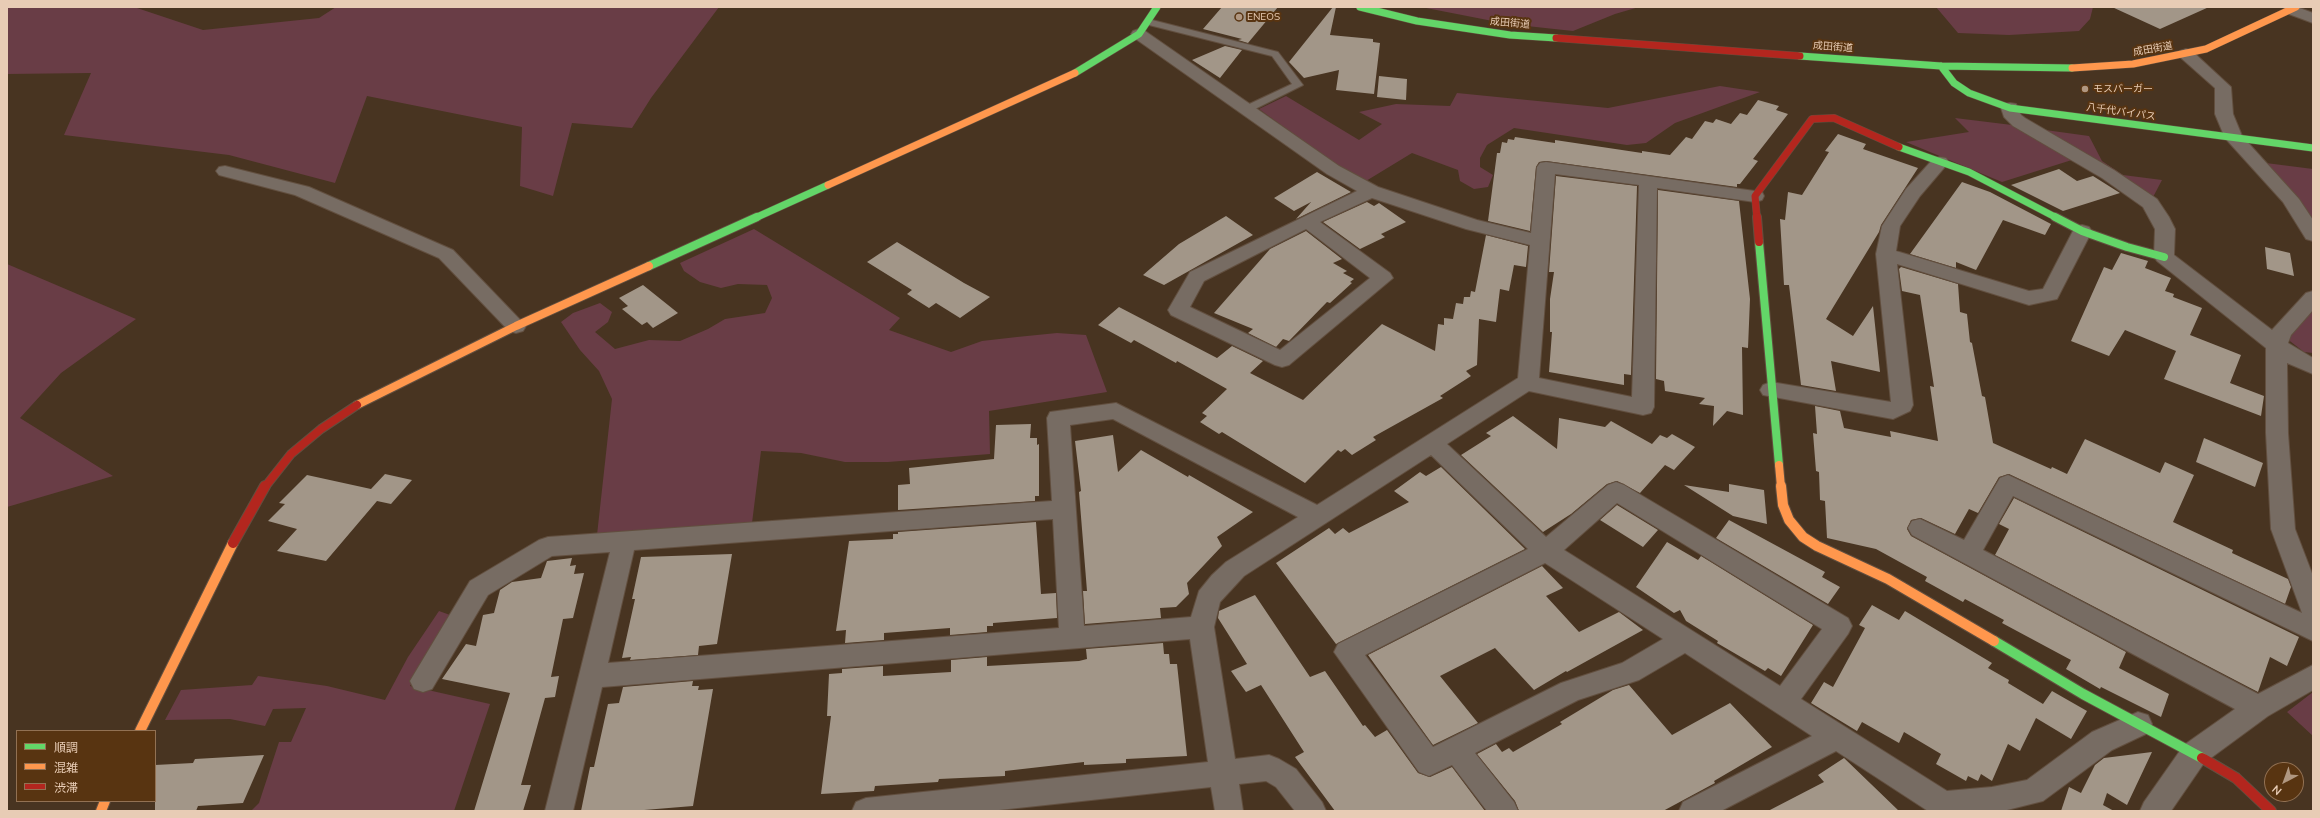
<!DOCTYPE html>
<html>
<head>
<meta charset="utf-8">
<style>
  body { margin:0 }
  #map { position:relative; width:2320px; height:818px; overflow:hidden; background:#483421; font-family:Mulish,"Noto Sans JP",sans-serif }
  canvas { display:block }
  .frame { position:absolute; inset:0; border:8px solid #e8ccb5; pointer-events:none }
  .legend { position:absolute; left:16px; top:730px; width:140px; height:72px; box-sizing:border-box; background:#583411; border:1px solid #927153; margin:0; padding:5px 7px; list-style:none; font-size:12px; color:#e8ccb5 }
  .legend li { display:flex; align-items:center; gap:8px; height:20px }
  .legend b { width:20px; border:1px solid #927153 }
  .north { position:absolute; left:2264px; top:762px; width:40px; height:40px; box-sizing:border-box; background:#583411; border:1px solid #927153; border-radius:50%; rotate:221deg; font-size:11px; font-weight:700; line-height:16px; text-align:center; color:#e8ccb5 }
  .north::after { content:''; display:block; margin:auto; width:14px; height:18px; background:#b09781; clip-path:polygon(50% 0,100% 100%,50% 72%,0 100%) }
</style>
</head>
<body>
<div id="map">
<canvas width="2320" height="818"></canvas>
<div class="frame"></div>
<ul class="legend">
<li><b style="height:5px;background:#63d668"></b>順調</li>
<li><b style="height:5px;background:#ff974d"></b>混雑</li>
<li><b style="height:5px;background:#b3261e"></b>渋滞</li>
</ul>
<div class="north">N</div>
</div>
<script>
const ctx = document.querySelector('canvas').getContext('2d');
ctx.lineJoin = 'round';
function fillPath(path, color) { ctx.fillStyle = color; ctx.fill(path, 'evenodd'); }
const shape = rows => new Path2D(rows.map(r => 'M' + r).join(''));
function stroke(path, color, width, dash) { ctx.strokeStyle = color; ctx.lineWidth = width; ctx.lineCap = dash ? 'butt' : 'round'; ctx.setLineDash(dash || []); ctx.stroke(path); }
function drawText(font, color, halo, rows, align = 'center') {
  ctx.font = font + ' Mulish,"Noto Sans JP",sans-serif'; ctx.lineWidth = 4; ctx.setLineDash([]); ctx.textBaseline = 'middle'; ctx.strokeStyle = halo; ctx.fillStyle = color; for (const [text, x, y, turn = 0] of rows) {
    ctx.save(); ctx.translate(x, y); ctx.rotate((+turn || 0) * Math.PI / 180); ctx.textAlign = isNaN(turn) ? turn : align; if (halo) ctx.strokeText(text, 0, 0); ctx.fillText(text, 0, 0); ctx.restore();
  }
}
fillPath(shape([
  [7,7,134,7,203,30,319,18,336,7,719,7,651,98,632,128,572,123,553,196,520,186,522,127,367,96,335,183,229,155,64,135,91,73,7,74],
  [1421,7,1639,7,1615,14,1573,31,1508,24],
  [1936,7,2093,7,2090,19,2079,31,2009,35,1958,33],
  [1720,86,1760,92,1675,123,1646,143,1627,145,1514,128,1487,145,1480,158,1480,167,1493,175,1488,187,1474,189,1460,181,1458,170,1412,153,1366,181,1339,167,1259,109,1286,96,1359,140,1382,124,1359,112,1396,104,1450,106,1457,93,1608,108],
  [1955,118,2012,125,2075,159,2002,182,1906,142,1969,132],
  [2038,129,2089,136,2102,161,2123,175,2162,180,2152,199],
  [2258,162,2313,169,2313,226],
  [754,229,900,318,889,330,951,352,982,341,1017,337,1057,333,1086,335,1107,392,989,411,990,454,888,462,845,462,801,453,761,451,752,523,597,535,612,399,599,371,580,350,561,322,573,313,600,303,612,312,608,322,595,332,615,349,649,340,680,341,708,329,725,319,765,313,772,298,767,285,738,284,721,288,700,282,684,271,680,263],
  [7,264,136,319,61,373,20,418,113,476,7,507],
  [2313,307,2313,353,2304,352,2286,338],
  [439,611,450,615,410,686,490,704,454,811,251,811,259,803,279,742,291,742,306,708,273,709,265,726,230,719,165,720,181,690,252,685,258,676,327,686,385,700,408,657],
  [2313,692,2313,736,2287,712]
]), '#693d46');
fillPath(shape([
  [1222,7,1278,7,1248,43,1238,40,1242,39,1203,29],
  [1333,7,1336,7,1330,35,1373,39,1373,42,1380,43,1374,94,1336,90,1339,70,1304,78,1289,62],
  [2112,7,2209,7,2160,29],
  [1225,46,1242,50,1220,78,1192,60],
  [1379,76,1407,79,1406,100,1377,97],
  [1758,100,1779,106,1776,110,1788,114,1753,159,1758,161,1740,184,1737,184,1737,187,1546,161,1539,162,1536,167,1530,231,1488,221,1497,153,1500,153,1502,142,1507,143,1508,139,1514,140,1515,137,1555,143,1555,140,1642,153,1642,151,1670,155,1686,137,1692,139,1705,121,1713,123,1716,119,1731,124,1740,113,1747,115],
  [1838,134,1866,144,1863,149,1918,168,1881,225,1879,232,1826,319,1853,336,1873,306,1880,372,1831,361,1836,391,1801,385,1789,285,1784,285,1780,219,1785,220,1788,192,1802,195,1829,152,1825,151],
  [2059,169,2077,181,2093,176,2120,193,2063,211,2011,185],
  [1317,172,1351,192,1296,219,1311,202,1294,211,1274,198],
  [1556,176,1637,186,1631,375,1624,374,1624,385,1549,372,1552,332,1550,332,1550,299,1554,272,1549,272],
  [1962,182,1990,192,2051,224,2045,235,2003,220,1976,270,1956,262,1956,268,1910,254],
  [1658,190,1739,201,1750,299,1748,348,1742,347,1743,415,1727,411,1713,426,1714,406,1699,404,1705,398,1665,391,1664,381,1656,379],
  [1367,202,1374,206,1379,203,1406,222,1381,234,1385,237,1360,249,1323,222],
  [1226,216,1253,235,1164,285,1143,275,1179,244],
  [1306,231,1342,259,1333,263,1347,271,1343,273,1354,279,1350,282,1352,283,1330,303,1327,302,1289,341,1283,339,1276,347,1248,333,1253,329,1214,313,1270,249],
  [1486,235,1528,246,1526,267,1514,265,1509,291,1500,289,1496,322,1479,319,1477,365,1466,371,1471,376,1440,396,1443,398,1373,437,1376,440,1352,455,1345,449,1341,452,1338,450,1305,483,1222,432,1219,434,1200,422,1207,416,1202,413,1227,389,1177,361,1176,363,1134,340,1131,343,1098,325,1119,307,1217,358,1232,346,1263,361,1250,373,1303,400,1382,324,1435,351,1438,324,1444,325,1444,318,1453,319,1456,303,1463,304,1464,297,1470,297,1471,291,1475,292],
  [897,242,964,283,990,297,960,318,936,303,929,308,907,294,912,290,867,262],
  [2265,247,2290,253,2294,276,2267,269],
  [2121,253,2148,261,2145,268,2171,278,2165,291,2174,294,2173,297,2202,308,2190,335,2241,355,2230,383,2264,396,2261,416,2164,379,2176,351,2125,330,2109,356,2071,341,2104,267,2112,270],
  [1901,267,1958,284,1960,312,1967,314,1970,342,1972,343,1982,396,1985,397,1993,443,2051,469,2052,467,2067,474,2085,439,2160,473,2165,462,2194,475,2173,522,2233,550,2232,553,2288,579,2291,587,2285,604,2009,474,1999,477,1978,513,1969,509,1955,534,1921,518,1911,520,1907,529,1911,536,2126,652,2119,668,2169,694,2161,717,2101,687,2100,689,2066,669,2071,660,2002,623,2004,620,1965,599,1963,602,1925,581,1927,577,1876,549,1827,538,1825,501,1820,500,1819,472,1816,471,1813,433,1817,434,1815,406,1840,411,1844,428,1891,437,1890,431,1938,441,1930,386,1934,387,1920,295,1902,291,1899,269],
  [643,285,678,313,653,328,647,322,642,325,622,309,628,306,619,298],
  [1513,416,1557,449,1559,418,1605,427,1611,421,1652,444,1660,435,1667,438,1672,434,1695,447,1674,470,1665,465,1640,493,1617,481,1607,484,1571,514,1543,532,1461,455,1491,436,1486,433],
  [1031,424,1030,438,1037,438,1037,445,1039,444,1039,496,1035,496,1035,501,898,510,898,485,910,484,909,468,994,459,996,425],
  [1113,435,1118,472,1141,450,1188,477,1189,475,1253,512,1217,537,1222,546,1187,583,1189,594,1176,607,1160,608,1161,618,1085,624,1083,591,1087,591,1079,492,1081,491,1075,441],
  [2204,438,2263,463,2255,487,2196,462],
  [1441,467,1525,549,1336,644,1276,563,1329,528,1335,534,1343,528,1349,533,1409,502,1394,491,1420,472,1426,476],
  [385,474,412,480,391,504,377,501,326,561,277,551,297,529,268,521,285,504,279,503,307,475,371,489],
  [1729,484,1764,490,1767,524,1733,516,1684,485,1729,492],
  [2014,498,2299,637,2287,666,2270,657,2258,692,1995,555,2009,529,1999,524],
  [1617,505,1658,530,1643,547,1600,520],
  [1729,520,1825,572,1822,577,1840,587,1828,604,1716,538],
  [1036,522,1041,594,1056,593,1057,618,993,623,993,626,987,626,987,632,950,635,950,628,884,633,884,640,845,643,846,630,836,631,849,541,893,539,893,534,898,534,898,532],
  [1667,542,1698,560,1701,556,1813,625,1781,676,1768,668,1765,671,1717,643,1718,641,1686,621,1680,610,1674,613,1636,587],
  [732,554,717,644,699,646,698,655,630,660,631,657,622,658,635,599,632,599,641,557],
  [572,558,570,566,576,565,574,574,584,573,573,618,563,619,551,677,559,676,555,697,545,698,521,785,531,785,523,811,474,811,510,693,442,679,466,644,476,646,483,615,494,613,500,590,512,582,541,578,547,561],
  [1542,566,1563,588,1546,596,1579,632,1619,612,1643,630,1567,672,1566,671,1534,690,1495,648,1440,676,1478,723,1433,745,1368,655],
  [1255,595,1310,677,1325,671,1363,726,1365,725,1375,737,1387,730,1418,773,1430,777,1452,767,1485,811,1335,811,1295,757,1304,752,1261,685,1246,692,1231,671,1247,664,1218,618,1219,611],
  [1872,605,1899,620,1905,611,1992,663,1988,668,2009,680,2008,683,2043,704,2052,691,2087,711,2071,739,2036,718,2020,751,2008,744,1992,781,1981,774,1978,781,1968,776,1966,781,1936,764,1941,754,1904,732,1899,743,1862,722,1857,731,1811,703,1824,682,1833,687,1865,628,1859,625],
  [1163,643,1164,654,1169,654,1170,664,1177,664,1187,756,1126,759,1126,763,1084,765,1084,762,1005,771,1005,776,939,779,938,782,875,786,874,791,821,794,831,716,827,716,829,674,842,673,842,669,883,666,883,676,951,672,951,660,987,657,987,666,1079,661,1087,659,1086,649],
  [693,681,692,686,699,686,698,690,713,689,693,806,632,811,581,811,590,767,594,767,608,704,619,703,623,687],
  [1629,685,1672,735,1730,703,1772,747,1714,781,1715,783,1663,811,1519,811,1515,801,1477,754,1496,744,1502,752,1509,748,1513,752,1562,724,1560,722,1613,690],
  [2152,752,2127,805,2107,793,2103,805,2114,811,2061,811,2069,787,2081,793,2095,765,2104,758],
  [264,755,243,803,198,806,196,811,155,811,155,765,193,763,195,759],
  [1844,758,1899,811,1768,811,1824,782,1818,775]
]), '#a29688');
const lane = shape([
  [1148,19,1278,52,1303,85,1251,111,1243,111,1243,107,1292,84,1272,56,1145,24,1145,20,1148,19]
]);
const street = shape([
  [2285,7,2297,7,2313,13,2313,23,2286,13,2283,10,2285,7],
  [1139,29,1145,31,1339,166,1378,187,1477,220,1531,233,1537,167,1540,163,1546,162,1762,192,1764,196,1762,200,1755,202,1657,188,1654,407,1651,413,1643,415,1529,391,1447,444,1546,537,1608,485,1616,482,1624,485,1848,618,1852,626,1848,634,1801,699,1947,791,1992,787,2027,780,2092,732,2138,712,2148,715,2152,724,2148,733,2112,750,2043,801,2003,811,1928,811,1836,751,1721,811,1679,811,1683,802,1812,736,1685,653,1639,680,1578,700,1475,753,1514,802,1518,811,1487,811,1452,765,1429,776,1419,772,1334,652,1338,644,1528,549,1431,455,1244,576,1220,602,1214,627,1235,759,1269,755,1279,759,1296,769,1322,802,1326,811,1295,811,1276,787,1266,781,1239,784,1243,811,1215,811,1211,787,990,811,852,811,856,802,866,798,1208,762,1190,639,602,687,573,811,545,811,610,552,552,556,488,595,432,689,423,692,414,689,410,681,470,581,539,540,548,537,1052,501,1047,418,1050,412,1116,403,1317,505,1518,378,1530,245,1466,229,1372,198,1320,222,1390,273,1393,278,1289,365,1282,367,1275,365,1171,315,1168,310,1190,272,1357,191,1327,174,1133,37,1131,34,1133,31,1139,29],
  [1555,174,1639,185,1632,397,1539,378,1555,174],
  [1306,229,1370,278,1280,350,1190,307,1204,281,1306,229],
  [1113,419,1298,517,1226,562,1212,575,1199,591,1191,617,1084,626,1070,425,1113,419],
  [1617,503,1822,629,1780,686,1564,550,1617,503],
  [1053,519,1059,628,608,663,634,550,1053,519],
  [1545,563,1663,639,1622,663,1561,683,1433,747,1365,655,1545,563],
  [2186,49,2192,51,2231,87,2233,114,2242,136,2299,199,2313,220,2313,241,2306,239,2283,202,2225,138,2215,114,2215,88,2180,57,2178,54,2180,51,2186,49],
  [2010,103,2016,104,2021,115,2025,118,2114,170,2157,199,2169,217,2175,229,2174,255,2272,330,2306,293,2313,291,2313,310,2291,335,2288,343,2313,358,2313,374,2287,363,2287,366,2288,433,2295,529,2313,576,2313,641,2013,496,1983,550,2258,694,2313,665,2313,690,2268,716,2204,763,2171,811,2140,811,2144,802,2184,745,2235,709,1912,535,1908,528,1912,521,1920,519,1964,540,2000,478,2008,475,2302,613,2271,529,2266,433,2266,348,2157,261,2154,257,2155,229,2143,207,2102,178,2013,126,2004,117,2001,108,2004,104,2010,103],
  [1940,157,1946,158,1949,162,1920,196,1900,226,1896,251,2029,291,2043,289,2075,227,2082,225,2089,227,2092,231,2057,299,2029,305,1897,264,1913,405,1910,411,1893,419,1763,395,1760,390,1763,385,1771,382,1891,402,1876,254,1882,226,1906,189,1934,158,1940,157],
  [225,166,309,187,453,250,526,326,523,331,516,333,509,331,439,258,295,195,219,175,216,171,219,167,225,166]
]);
const fastFar2 = shape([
  [1360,7,1417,21,1510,35,1556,38],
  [1800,56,1941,66,2072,68],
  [1941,66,1954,83,1969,93,2010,108,2313,148],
  [1075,73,1139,34,1157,7],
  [1899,147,1969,172,2057,218],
  [755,218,828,185]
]);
const fastFar1 = shape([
  [2055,217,2082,231,2127,247,2164,257],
  [1759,242,1779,465],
  [649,266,757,217]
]);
const fast = shape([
  [1994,641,2083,694,2202,758]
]);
const slowFar2 = shape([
  [2072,68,2133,64,2206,49,2296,7],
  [828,185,1075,73]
]);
const slowFar1 = shape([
  [357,405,516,326,649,266],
  [1779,465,1781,487]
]);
const slow = shape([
  [1781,486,1783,505,1789,520,1803,537,1817,546,1888,579,1994,641],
  [140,731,233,543],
  [101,811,105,801]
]);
const jamFar2 = shape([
  [1556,38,1800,56],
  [1757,218,1755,196,1812,119,1834,118,1899,147]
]);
const jamFar1 = shape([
  [1757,217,1759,242],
  [265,487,291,454,321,429,357,405]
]);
const jam = shape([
  [233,543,265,486],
  [2202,758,2236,778,2271,811]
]);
stroke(lane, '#624f3f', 2);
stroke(street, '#624f3f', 2);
stroke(fastFar2, '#624f3f', 8);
stroke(fastFar1, '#624f3f', 10);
stroke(fast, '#624f3f', 12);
stroke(slowFar2, '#624f3f', 8);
stroke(slowFar1, '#624f3f', 10);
stroke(slow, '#624f3f', 12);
stroke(jamFar2, '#624f3f', 8);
stroke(jamFar1, '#624f3f', 10);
stroke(jam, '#624f3f', 12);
fillPath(lane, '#776c63');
fillPath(street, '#776c63');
stroke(fastFar2, '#63d668', 7);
stroke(fastFar1, '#63d668', 8);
stroke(fast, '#63d668', 10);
stroke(slowFar2, '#ff974d', 7);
stroke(slowFar1, '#ff974d', 8);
stroke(slow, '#ff974d', 10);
stroke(jamFar2, '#b3261e', 7);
stroke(jamFar1, '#b3261e', 8);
stroke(jam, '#b3261e', 10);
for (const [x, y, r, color] of [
  [1239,17,4,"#b09781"],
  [2085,89,4,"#b09781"]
]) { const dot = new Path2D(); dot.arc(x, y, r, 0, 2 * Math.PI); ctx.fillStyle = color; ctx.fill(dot); stroke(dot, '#583411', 1.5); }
drawText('10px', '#e8ccb5', '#583411', [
  ["ENEOS",1247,17],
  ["モスバーガー",2093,89]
], 'left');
drawText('10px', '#e8ccb5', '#583411', [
  ["成田街道",1510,23,5],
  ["成田街道",1833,47,4],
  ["成田街道",2153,49,-10],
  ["八千代バイパス",2121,112,8]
]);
</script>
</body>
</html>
